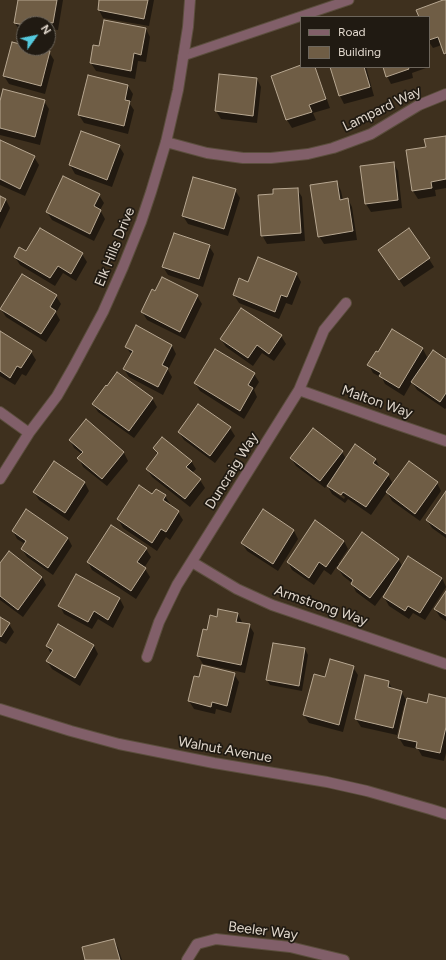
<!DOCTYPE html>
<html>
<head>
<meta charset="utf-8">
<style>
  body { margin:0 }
  #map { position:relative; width:446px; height:960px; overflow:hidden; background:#3e301e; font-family:Figtree,sans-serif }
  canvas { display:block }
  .legend { position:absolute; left:300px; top:16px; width:130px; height:52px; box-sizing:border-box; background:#201a12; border:1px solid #6d665c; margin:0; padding:5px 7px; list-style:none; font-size:12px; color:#e0d7cc }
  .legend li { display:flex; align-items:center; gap:8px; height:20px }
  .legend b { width:20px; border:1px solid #6d665c }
  .north { position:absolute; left:16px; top:16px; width:40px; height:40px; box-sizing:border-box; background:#201a12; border:1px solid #6d665c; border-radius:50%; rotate:57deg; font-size:11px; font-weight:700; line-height:16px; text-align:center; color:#e0d7cc }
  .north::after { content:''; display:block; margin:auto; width:14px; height:18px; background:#54cade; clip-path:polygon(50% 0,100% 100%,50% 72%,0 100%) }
</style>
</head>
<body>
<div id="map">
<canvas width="446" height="960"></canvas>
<ul class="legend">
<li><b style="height:5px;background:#815f69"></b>Road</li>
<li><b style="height:11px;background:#6f5d45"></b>Building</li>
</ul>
<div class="north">N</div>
</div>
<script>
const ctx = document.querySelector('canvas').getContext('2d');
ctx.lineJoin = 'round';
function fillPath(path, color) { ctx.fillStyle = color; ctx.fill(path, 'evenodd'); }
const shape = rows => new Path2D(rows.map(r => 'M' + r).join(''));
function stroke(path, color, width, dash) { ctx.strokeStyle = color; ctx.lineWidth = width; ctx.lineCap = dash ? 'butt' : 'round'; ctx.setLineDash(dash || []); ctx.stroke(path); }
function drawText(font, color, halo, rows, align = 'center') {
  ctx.font = font + ' Figtree,sans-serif'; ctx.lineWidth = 3.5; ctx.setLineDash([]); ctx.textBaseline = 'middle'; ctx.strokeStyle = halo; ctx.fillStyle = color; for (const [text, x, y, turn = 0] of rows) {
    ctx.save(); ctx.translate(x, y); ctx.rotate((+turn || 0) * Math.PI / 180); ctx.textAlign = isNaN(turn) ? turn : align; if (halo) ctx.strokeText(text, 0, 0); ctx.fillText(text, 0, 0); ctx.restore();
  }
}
fillPath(shape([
  [19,0,63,0,58,30,48,29,48,24,24,24,24,32,20,31,15,23],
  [100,0,154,0,149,26,103,18,99,10],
  [446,0,446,55,442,45,433,48,429,42,429,17,420,17],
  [146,29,150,37,146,62,138,61,135,79,96,71,91,63,100,48],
  [24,46,24,48,32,48,49,52,54,60,45,94,9,84,4,76],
  [301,66,315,67,330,108,313,113,316,120,292,128,287,120,272,76],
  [331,67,366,67,374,96,344,104,340,96],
  [384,67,426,67,426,68,412,73,413,78,391,84,387,76],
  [89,76,128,86,133,94,130,104,134,110,128,134,84,123,79,115],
  [257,79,261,87,257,123,221,119,216,111],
  [44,101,49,109,40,145,0,135,0,105],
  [446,137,446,188,435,190,436,196,418,199,413,191,427,148],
  [0,141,34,157,39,165,25,196,0,185],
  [119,146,124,154,112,187,75,174,70,165],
  [393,163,398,171,402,208,371,212,366,204,362,167],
  [337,182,341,191,343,200,348,199,352,207,357,240,324,244,319,236],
  [297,189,302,197,305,241,267,244,262,235,274,195],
  [235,190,240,198,228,236,188,224,183,216],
  [99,195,104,203,100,210,105,219,94,241,52,220,47,212],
  [0,197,6,200,10,208,0,229],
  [40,229,82,254,87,262,76,281,63,273,55,286,20,265,15,257,26,253],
  [209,246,214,254,203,287,168,275,163,267],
  [384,258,429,259,434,267,404,287],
  [296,273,301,282,292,305,286,303,279,319,239,303,234,295,248,283],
  [56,296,61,304,56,313,60,320,46,342,6,317,1,309],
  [197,296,202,304,185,339,147,320,142,312],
  [137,327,172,346,176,354,168,370,172,377,163,395,129,377,124,369,132,355,126,347],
  [392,331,423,349,428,359,446,360,446,408,445,409,417,390,412,382,404,396,385,384,382,378,373,373,369,365,378,354],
  [0,332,31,352,36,360,26,376,22,374,15,385,0,376],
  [281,336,286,344,274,361,262,353,253,366,226,347,221,339],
  [254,374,259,382,254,390,257,397,244,419,200,391,195,383],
  [152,398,157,407,134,438,98,412,93,404],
  [86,421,124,453,128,461,107,486,83,467,79,458,82,454,74,448,70,440],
  [230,428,235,436,215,463,184,440,179,432],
  [355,446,376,460,380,468,388,475,393,484,437,483,441,491,420,521,392,501,387,492,371,515,348,499,345,503,332,494,327,485,325,488,296,466,291,458,342,452,346,459],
  [333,489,345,497,344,499,333,491],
  [154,448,191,461,196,469,192,473,200,480,205,488,190,507,152,477,147,469,158,455],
  [54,463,85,483,89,491,69,521,39,500,34,492],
  [446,493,446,538,432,528,427,520],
  [153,495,165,496,170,504,169,506,178,512,183,520,170,540,166,537,157,551,123,528,118,519],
  [13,531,68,538,72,546,53,575,27,557,22,549,25,544,17,539],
  [294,531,298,539,278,571,247,551,242,543],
  [344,541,348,549,338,564,340,565,398,559,403,567,442,578,446,587,425,620,413,613,409,619,389,606,384,597,388,591,386,591,375,606,356,592,352,583,343,576,337,566,331,575,324,570,314,585,292,570,288,562],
  [146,549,151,557,144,568,145,569,150,577,136,599,92,570,88,562],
  [0,565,42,577,46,585,23,617,0,600],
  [76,575,120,599,124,607,113,628,98,619,92,629,64,614,60,606],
  [446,592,446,621,440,617,435,609],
  [238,614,242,622,242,624,249,625,254,633,245,673,203,664,198,656,208,631,217,618],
  [0,618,9,624,14,632,6,644,0,641],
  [58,625,94,646,98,654,80,686,52,669,47,661,51,654,47,646],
  [305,649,308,655,302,691,270,685,267,680],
  [353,667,358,675,343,732,309,723,304,715,326,678],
  [234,674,239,682,231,713,216,709,215,714,194,709,189,701,199,678],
  [388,682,393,689,401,691,407,702,428,704,446,699,446,753,444,761,422,756,418,749,404,746,399,738,406,706,404,705,397,735,361,727,356,719],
  [114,940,118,948,122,960,86,960]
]), '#0007');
const building = shape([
  [18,0,57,0,53,23,37,20,36,24,24,24,24,25,14,23,18,0],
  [99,0,148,0,144,19,98,10,99,0],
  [443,0,446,0,446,53,444,54,438,37,429,40,429,17,419,17,416,10,443,0],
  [104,20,146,28,141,55,134,53,131,71,90,63,93,45,99,46,104,20],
  [12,42,24,45,24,48,36,48,50,51,41,86,3,76,12,42],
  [301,65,301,67,315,67,326,99,309,105,312,112,286,120,271,76,301,65],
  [330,67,364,67,370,87,339,96,330,67],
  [383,67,408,67,409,69,386,77,383,67],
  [219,74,257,78,253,116,215,111,219,74],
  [88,75,128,85,125,100,130,101,124,126,78,115,88,75],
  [3,89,45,100,35,137,0,128,0,101,3,89],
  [81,131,120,145,107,180,69,165,81,131],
  [446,136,446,179,431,182,432,188,412,191,406,150,426,147,424,139,446,136],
  [0,140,35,156,20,189,0,179,0,140],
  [394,162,398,200,365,204,360,166,394,162],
  [63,176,100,194,94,206,101,210,90,234,46,212,63,176],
  [193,177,236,189,224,229,182,216,193,177],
  [337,181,340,200,348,198,353,231,318,237,310,185,337,181],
  [298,188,301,233,261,236,258,195,273,194,273,189,298,188],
  [0,196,6,199,0,212,0,196],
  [40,228,83,253,71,274,58,266,50,278,14,257,19,247,26,251,40,228],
  [409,228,430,258,399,280,378,250,409,228],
  [174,233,210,245,199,279,162,267,174,233],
  [258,257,297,273,287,297,281,295,275,312,233,295,239,278,248,282,258,257],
  [22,274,57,295,50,307,56,311,41,334,0,309,22,274],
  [162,277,198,295,180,332,141,312,152,289,155,291,162,277],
  [241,308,282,335,269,354,257,345,248,358,220,339,241,308],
  [136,325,172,345,162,365,168,368,158,387,123,369,133,351,125,347,136,325],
  [392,329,423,348,399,388,379,376,381,373,367,365,376,351,378,352,392,329],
  [0,331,32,351,21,368,17,366,10,378,0,371,0,331],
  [215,349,255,373,248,385,253,388,240,411,194,383,215,349],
  [433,350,446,359,446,393,440,402,411,382,433,350],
  [117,372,153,398,129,431,92,404,106,385,107,386,117,372],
  [198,404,231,427,210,456,178,432,198,404],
  [86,419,124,452,102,479,77,458,83,452,69,440,86,419],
  [313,428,343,451,320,481,290,458,313,428],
  [162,437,192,461,186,467,201,479,185,499,146,469,158,453,153,448,162,437],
  [355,444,376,459,373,463,389,474,366,507,343,492,341,495,327,486,355,444],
  [54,461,85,482,65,513,33,492,54,461],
  [409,461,438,482,415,514,386,492,409,461],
  [139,485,152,494,156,489,166,495,163,500,179,511,166,532,161,529,152,543,117,519,139,485],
  [446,491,446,534,426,520,446,491],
  [26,509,68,538,48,568,21,549,26,541,12,531,26,509],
  [263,509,294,530,273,564,241,543,263,509],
  [315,520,344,541,326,567,319,562,309,578,287,562,315,520],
  [111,525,147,548,137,562,146,568,131,591,87,562,111,525],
  [362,532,399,559,370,598,351,584,353,580,337,568,362,532],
  [9,551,42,577,18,610,0,596,0,563,9,551],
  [408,556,442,578,420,613,408,606,405,611,383,597,408,556],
  [76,574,120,598,108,620,94,611,88,622,58,606,76,574],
  [446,591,446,616,434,609,446,591],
  [218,609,238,613,236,622,250,624,241,665,197,656,203,629,207,630,210,615,217,617,218,609],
  [0,617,10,623,1,637,0,636,0,617],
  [58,624,94,645,75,678,46,661,53,650,46,646,58,624],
  [273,643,305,648,299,686,266,680,273,643],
  [330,659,354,666,339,725,303,715,314,674,325,677,330,659],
  [202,665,235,673,227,706,212,702,211,707,188,701,194,676,199,677,202,665],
  [365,675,389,681,388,687,402,691,393,728,355,719,365,675],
  [429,694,446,698,446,727,440,753,416,748,417,742,398,738,407,698,427,703,429,694],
  [114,939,120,960,85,960,82,947,114,939]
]);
fillPath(building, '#6f5d45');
stroke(building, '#b7a791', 1);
const service = shape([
  [183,56,349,0]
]);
const minor = shape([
  [166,142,207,153,243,158,271,158,308,154,333,148,371,134,419,105,446,94],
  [299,390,384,420,446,441],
  [0,412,29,433],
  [0,479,29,433,57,396,73,368,103,312,123,267,141,222,151,192,166,142,178,90,188,27,190,0],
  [192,562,237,589,272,605,446,664],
  [147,657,159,622,177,585,299,390,324,330,346,303],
  [187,960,197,944,216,939,290,947,344,960]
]);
const tertiary = shape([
  [0,709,71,731,119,744,214,763,327,782,367,791,430,809,446,814]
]);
stroke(service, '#5b4e3d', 11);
stroke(minor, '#5b4e3d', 12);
stroke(tertiary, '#5b4e3d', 12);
stroke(service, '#815f69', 9);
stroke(minor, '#815f69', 10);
stroke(tertiary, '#815f69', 10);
drawText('14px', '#e0d7cc', '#201a12', [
  ["Lampard Way",382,109,-26],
  ["Elk Hills Drive",115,247,-68],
  ["Malton Way",377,402,19],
  ["Duncraig Way",232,471,-58],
  ["Armstrong Way",321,606,19],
  ["Walnut Avenue",225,750,10],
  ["Beeler Way",263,931,7]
]);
</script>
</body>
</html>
